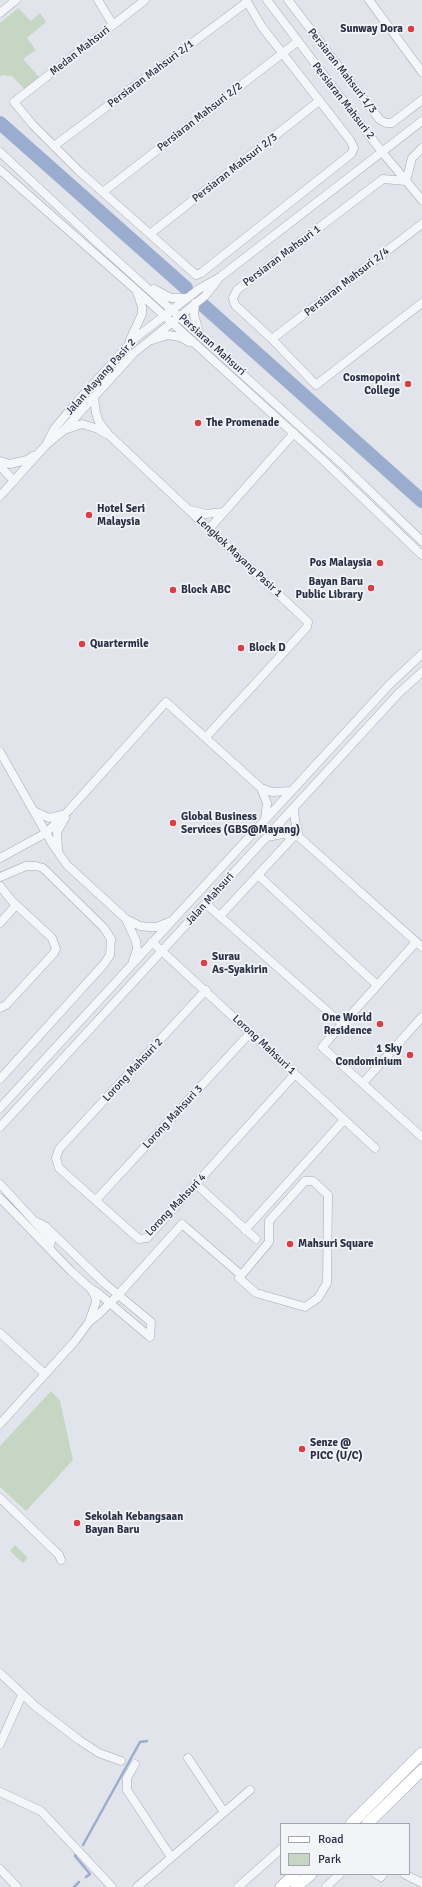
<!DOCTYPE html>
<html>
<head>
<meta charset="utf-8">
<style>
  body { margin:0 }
  #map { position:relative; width:422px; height:1887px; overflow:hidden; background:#e2e4eb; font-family:Signika,sans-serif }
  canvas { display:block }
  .legend { position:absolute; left:280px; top:1823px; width:130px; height:52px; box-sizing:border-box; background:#f2f4f8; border:1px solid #a2a5b0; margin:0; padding:5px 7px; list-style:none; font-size:12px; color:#292f45 }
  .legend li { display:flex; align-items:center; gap:8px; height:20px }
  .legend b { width:20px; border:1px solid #a2a5b0 }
</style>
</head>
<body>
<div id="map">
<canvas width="422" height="1887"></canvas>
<ul class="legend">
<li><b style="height:5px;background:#fff"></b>Road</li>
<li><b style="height:11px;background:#c5d6c2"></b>Park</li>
</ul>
</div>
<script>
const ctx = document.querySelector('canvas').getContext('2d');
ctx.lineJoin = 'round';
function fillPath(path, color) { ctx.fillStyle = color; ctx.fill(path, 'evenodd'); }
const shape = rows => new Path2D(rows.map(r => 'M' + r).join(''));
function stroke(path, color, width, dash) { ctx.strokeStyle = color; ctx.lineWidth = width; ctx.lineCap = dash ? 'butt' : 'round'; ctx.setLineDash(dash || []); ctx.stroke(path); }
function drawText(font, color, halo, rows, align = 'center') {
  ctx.font = font + ' Signika,sans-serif'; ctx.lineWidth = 3.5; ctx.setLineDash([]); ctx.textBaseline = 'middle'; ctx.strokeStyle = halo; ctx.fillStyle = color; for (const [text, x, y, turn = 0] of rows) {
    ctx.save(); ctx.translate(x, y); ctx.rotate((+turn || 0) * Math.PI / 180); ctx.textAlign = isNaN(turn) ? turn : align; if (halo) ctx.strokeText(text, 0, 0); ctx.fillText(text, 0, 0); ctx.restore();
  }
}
fillPath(shape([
  [18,8,31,21,40,13,46,22,27,38,36,50,23,59,39,77,24,89,12,76,2,75,0,77,0,23],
  [51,1391,60,1401,73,1460,26,1511,0,1487,0,1446],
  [15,1545,28,1558,23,1563,10,1551]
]), '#c5d6c2');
stroke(shape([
  [83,1845,140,1742,147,1741],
  [76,1855,75,1856,90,1874,86,1877],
  [74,1887,79,1882]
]), '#9badce', 2.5);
stroke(shape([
  [0,123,186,288],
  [204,306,422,501]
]), '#9badce', 14);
const minor = shape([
  [98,0,113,25],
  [145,0,14,102,33,125,79,171,196,275,201,273,351,154,354,148,350,140,262,27,246,0],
  [267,0,382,152,422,200],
  [288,0,380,120,386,123,392,123,422,100],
  [369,0,422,72],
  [0,13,16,0],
  [54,146,247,2],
  [0,152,103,248,344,466,422,541],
  [0,170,135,289,324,461,422,555],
  [406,181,383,179,237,290,233,298,235,305,272,339,316,385,422,303],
  [406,181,412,158,422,148],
  [103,192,297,42],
  [150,234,319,101],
  [154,289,171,298,187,298],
  [195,303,194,315,199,332],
  [272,339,422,224],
  [130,340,142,314,142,307,137,292],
  [152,340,168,335,180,337,189,342],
  [94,397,96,413,99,422,109,435,308,622,307,627,206,737],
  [67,429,82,424,98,429,106,434],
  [46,445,54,429,75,404,134,339,199,289,220,277,422,121],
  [0,461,10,464,27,460,33,456],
  [0,466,14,481],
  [0,496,46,445,63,431,134,353,205,296,217,281],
  [190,510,206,514,224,512],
  [209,529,294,433],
  [0,752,53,845,67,865,126,919,140,926,149,927,157,927,169,922],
  [261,788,267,803,265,819],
  [294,808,295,820,299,837],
  [34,811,49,818,62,815],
  [267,837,283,834,299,837,422,947],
  [58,850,57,832,65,818],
  [0,858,46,833,69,810,166,702,261,788,272,792,291,791],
  [258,875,377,985],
  [0,877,26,866,36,866,43,868,104,928,111,939,110,955,104,964,0,1079],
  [0,886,12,901,52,938,56,949,54,953,6,1005,0,1008],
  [206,904,342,1024],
  [220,916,294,836],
  [126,919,136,941,137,949,133,961],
  [0,923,16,905],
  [152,942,375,1148],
  [416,942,322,1047,422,1137],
  [206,990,59,1149,56,1158,59,1168,139,1239,147,1238,295,1074],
  [363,1083,422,1017],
  [0,1108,390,684,422,654],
  [0,1127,399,693,422,672],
  [305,1181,313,1181,328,1195,327,1283,318,1298,305,1307,256,1293,239,1278,269,1242,269,1221,305,1181],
  [0,1184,48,1236,51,1242,49,1248],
  [196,1184,256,1239],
  [0,1198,71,1271,91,1289,98,1293,150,1337],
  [96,1200,250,1033],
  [37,1222,45,1226,104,1283,151,1322,150,1337],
  [245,1230,344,1120],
  [89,1322,96,1302,95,1296,91,1289],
  [0,1333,45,1374],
  [0,1424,75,1341,89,1322,99,1314,118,1295,182,1224,241,1275],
  [0,1498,59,1555,61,1560],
  [0,1673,35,1706,79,1740,99,1753,121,1761],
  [0,1744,22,1695],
  [188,1758,224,1812],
  [135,1764,127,1778,127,1790,171,1857],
  [0,1792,41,1811,112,1887],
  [0,1869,17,1887],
  [376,1874,381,1877,383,1874],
  [404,1874,422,1883],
  [137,1887,250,1790],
  [238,1887,281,1849],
  [326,1887,340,1874]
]);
const major = shape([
  [351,1824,422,1753],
  [367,1824,422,1770],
  [281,1887,295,1874],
  [296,1887,311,1874]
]);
stroke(minor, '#a7aab6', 9);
stroke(major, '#a0a7b8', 12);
stroke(minor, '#f5f6f9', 8);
stroke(major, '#fff', 11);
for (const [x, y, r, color] of [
  [411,29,4,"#d83f43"],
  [408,384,4,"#d83f43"],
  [198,423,4,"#d83f43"],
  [89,515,4,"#d83f43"],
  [380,563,4,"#d83f43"],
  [371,588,4,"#d83f43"],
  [173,590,4,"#d83f43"],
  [82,644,4,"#d83f43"],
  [241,648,4,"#d83f43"],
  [173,823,4,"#d83f43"],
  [204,963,4,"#d83f43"],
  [380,1024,4,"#d83f43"],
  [410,1055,4,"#d83f43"],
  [290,1244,4,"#d83f43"],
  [302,1449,4,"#d83f43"],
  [77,1523,4,"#d83f43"]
]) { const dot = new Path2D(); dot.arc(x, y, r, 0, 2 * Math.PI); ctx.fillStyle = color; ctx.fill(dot); stroke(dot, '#f2f4f8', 1.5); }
drawText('bold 11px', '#292f45', '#f2f4f8', [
  ["Sunway Dora",403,29,"right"],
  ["Cosmopoint",400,378,"right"],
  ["College",400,391,"right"],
  ["The Promenade",206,423],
  ["Hotel Seri",97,509],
  ["Malaysia",97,522],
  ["Pos Malaysia",372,563,"right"],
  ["Bayan Baru",363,582,"right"],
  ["Public Library",363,595,"right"],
  ["Block ABC",181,590],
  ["Quartermile",90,644],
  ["Block D",249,648],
  ["Global Business",181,817],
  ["Services (GBS@Mayang)",181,830],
  ["Surau",212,957],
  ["As-Syakirin",212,970],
  ["One World",372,1018,"right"],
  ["Residence",372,1031,"right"],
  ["1 Sky",402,1049,"right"],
  ["Condominium",402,1062,"right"],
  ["Mahsuri Square",298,1244],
  ["Senze @",310,1443],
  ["PICC (U/C)",310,1456],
  ["Sekolah Kebangsaan",85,1517],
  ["Bayan Baru",85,1530]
], 'left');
drawText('11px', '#292f45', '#f2f4f8', [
  ["Medan Mahsuri",80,51,-38],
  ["Persiaran Mahsuri 1/3",342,71,52],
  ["Persiaran Mahsuri 2/1",151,74,-37],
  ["Persiaran Mahsuri 2",343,101,52],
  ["Persiaran Mahsuri 2/2",200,117,-38],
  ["Persiaran Mahsuri 2/3",235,168,-38],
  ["Persiaran Mahsuri 1",282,256,-37],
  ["Persiaran Mahsuri 2/4",347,282,-38],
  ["Persiaran Mahsuri",212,345,42],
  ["Jalan Mayang Pasir 2",101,377,-48],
  ["Lengkok Mayang Pasir 1",239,557,43],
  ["Jalan Mahsuri",210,899,-48],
  ["Lorong Mahsuri 1",264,1045,43],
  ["Lorong Mahsuri 2",133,1070,-47],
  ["Lorong Mahsuri 3",173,1117,-47],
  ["Lorong Mahsuri 4",176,1205,-46]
]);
</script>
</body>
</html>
